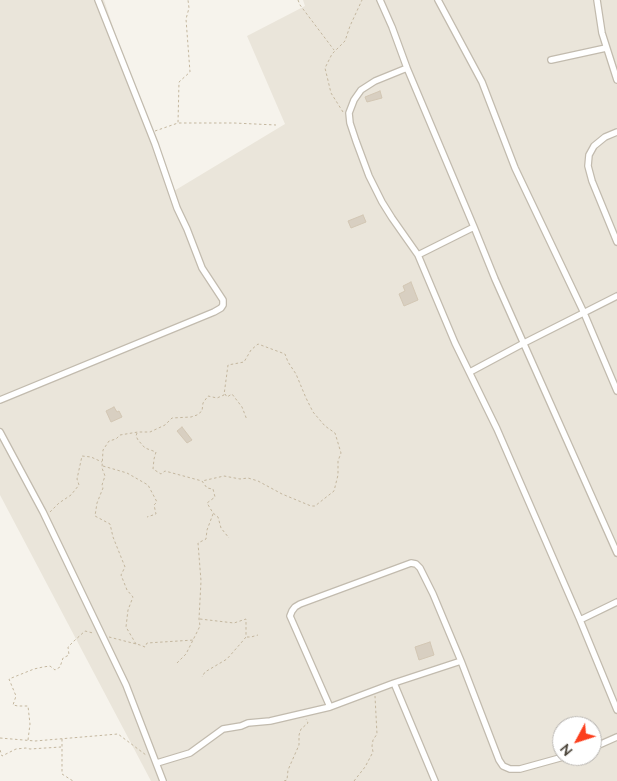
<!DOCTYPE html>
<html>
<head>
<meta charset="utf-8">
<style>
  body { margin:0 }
  #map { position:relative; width:617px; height:781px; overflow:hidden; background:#f6f3ec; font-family:Mulish,sans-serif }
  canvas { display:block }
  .north { position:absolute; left:552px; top:716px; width:50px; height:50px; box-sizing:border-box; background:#fff; border:1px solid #b7b4b0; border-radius:50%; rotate:230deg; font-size:14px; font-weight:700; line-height:20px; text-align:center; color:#4b4439 }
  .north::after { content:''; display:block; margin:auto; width:18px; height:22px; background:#fc3f1d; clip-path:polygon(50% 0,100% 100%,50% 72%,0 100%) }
</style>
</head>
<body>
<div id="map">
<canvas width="617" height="781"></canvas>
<div class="north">N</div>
</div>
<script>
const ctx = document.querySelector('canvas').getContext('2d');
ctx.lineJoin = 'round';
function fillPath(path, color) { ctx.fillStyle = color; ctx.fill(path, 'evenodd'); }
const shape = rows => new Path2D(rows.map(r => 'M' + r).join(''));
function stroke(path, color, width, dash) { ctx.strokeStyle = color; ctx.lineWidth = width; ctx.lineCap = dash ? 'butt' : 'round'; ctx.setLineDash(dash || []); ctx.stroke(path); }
fillPath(shape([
  [0,0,104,0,169,194,285,124,247,36,305,6,303,0,617,0,617,781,151,781,0,495],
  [562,726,592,726,592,756,562,756]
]), '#eae5da');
const building = shape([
  [380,91,382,98,367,102,365,97,380,91],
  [363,215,366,222,351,228,348,221,363,215],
  [411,282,418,300,404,306,399,294,405,291,403,286,411,282],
  [114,407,117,412,119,411,122,417,111,422,106,411,114,407],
  [182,427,192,440,187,443,177,431,182,427],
  [430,642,434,655,419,660,415,647,430,642]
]);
fillPath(building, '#d8cfc1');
stroke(building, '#d3c7b4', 1);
const minor = shape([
  [380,0,392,27,407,68],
  [438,0,482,82,515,168,584,313,617,391],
  [597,0,602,33,617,80],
  [551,60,606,48],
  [617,132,605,137,594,146,589,155,588,166,592,181,617,242],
  [474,227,418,255,455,343,497,429,580,620],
  [418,255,392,218,382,202,369,176,356,141,350,123,349,113,354,100,361,90,375,81,407,68,474,227,495,279,617,553],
  [470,372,524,343,617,296],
  [0,400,214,312,221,308,223,305,223,300,202,268,187,229,177,208,155,144,98,0],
  [0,432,43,512,126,685,163,781],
  [617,602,580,620,617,710],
  [394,683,435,781],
  [330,707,290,616,292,611,295,607,300,604,411,563,416,564,420,568,433,594,461,661],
  [592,748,617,737],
  [157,763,190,753,223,729,241,726,248,723,270,721,330,707,394,683,461,661,499,760,503,766,510,769,520,769,567,756]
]);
stroke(minor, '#c2bbae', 8);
stroke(shape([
  [298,0,300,5,334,50],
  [343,112,331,93,325,68,332,54,345,41,350,26,362,0],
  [179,123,234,123,276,125],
  [155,131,178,123,179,82,190,72,186,19,189,8,188,0],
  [225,394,227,397,232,394,242,407,247,420],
  [137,433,136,436,138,440,145,448,156,452,154,459,153,469,161,474,165,471,202,481,207,488,213,489,215,497,207,503,213,513,218,517,221,528,229,538],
  [103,466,127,473,148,485,157,502,154,505,156,514,147,517],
  [50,512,59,503,71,495,79,485,77,479,82,456,91,457,102,462],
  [200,619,234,623,246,619,246,637,241,643,227,659,205,672,202,677],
  [109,637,140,645,145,647,147,643,194,640],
  [247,637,251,637,258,635],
  [136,644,126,627,128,610,133,597,127,590,121,575,125,567,113,537,110,524,95,516,97,503,103,488,102,485,105,476,102,468,103,450,109,441,116,439,120,435,138,432,150,432,165,425,172,418,191,417,197,415,202,411,203,403,208,396,217,398,224,395,228,365,244,362,251,350,258,344,285,354,288,362,296,374,306,398,313,412,325,426,335,433,341,453,338,461,338,475,334,491,315,506,311,506,282,494,258,481,248,478,240,479,224,476,202,481],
  [177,663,186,654,200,626,199,619,201,581,198,543,206,539,207,530,213,514],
  [0,738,35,741,118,734,146,755],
  [62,739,62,774,73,781],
  [28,740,30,724,28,706,18,706,13,705,16,696,9,679,34,669,43,667,50,666,55,670,60,667,63,658,69,655,68,647,74,641,85,631,93,633],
  [0,750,2,756,16,749,26,748,30,749,61,747],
  [284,781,287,780,288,770,299,745,299,735,301,729,308,723,306,719],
  [354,781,365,767,373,752,372,746,373,740,377,734,375,696]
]), '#c4b79f', 1, [2.5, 2.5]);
stroke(minor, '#fff', 5.5);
</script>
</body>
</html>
